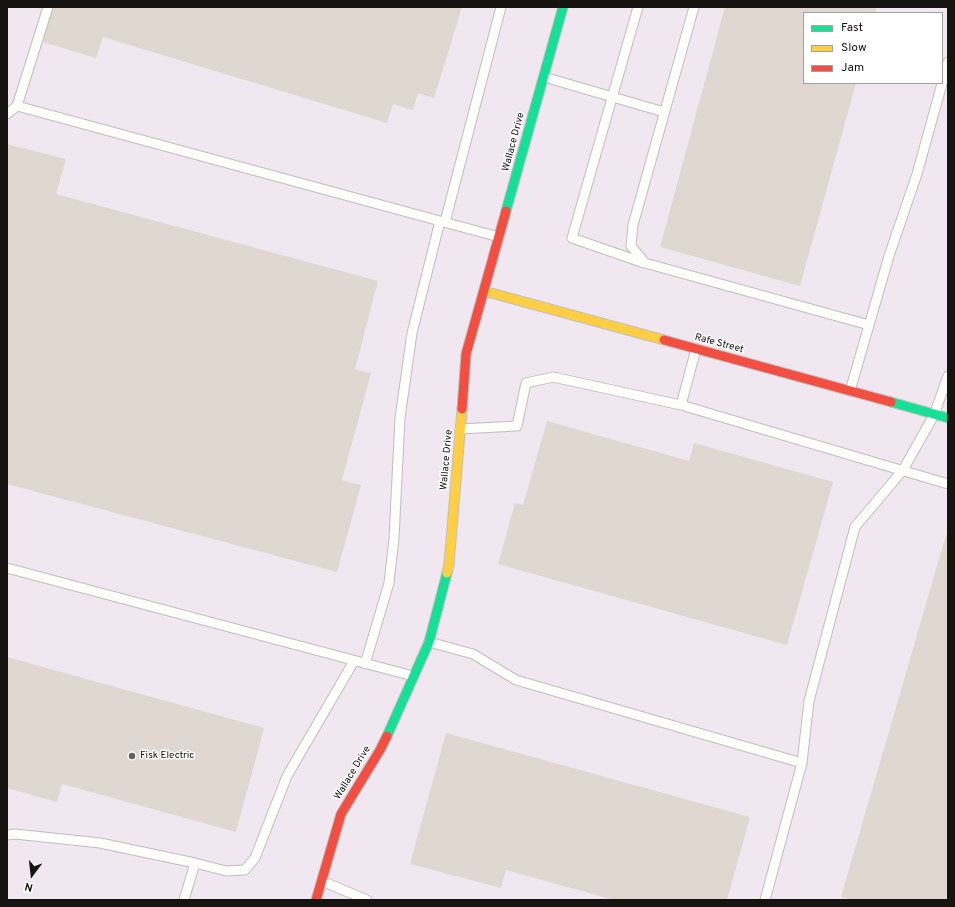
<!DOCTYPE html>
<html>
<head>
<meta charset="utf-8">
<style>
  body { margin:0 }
  #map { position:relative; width:955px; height:907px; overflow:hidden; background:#f4efea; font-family:Overpass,sans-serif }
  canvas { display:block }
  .frame { position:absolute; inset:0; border:8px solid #161411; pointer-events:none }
  .legend { position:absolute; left:803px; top:12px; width:140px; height:72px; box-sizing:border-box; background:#fff; border:1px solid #a2a1a0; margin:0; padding:5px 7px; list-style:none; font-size:12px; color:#161411 }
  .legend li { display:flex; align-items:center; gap:8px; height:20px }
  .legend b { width:20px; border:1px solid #a2a1a0 }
  .north { position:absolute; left:12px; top:855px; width:40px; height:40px; -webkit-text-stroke:3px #fff; paint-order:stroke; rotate:195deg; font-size:11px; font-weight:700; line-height:16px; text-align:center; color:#161411 }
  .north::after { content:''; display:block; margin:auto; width:14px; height:18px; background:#161411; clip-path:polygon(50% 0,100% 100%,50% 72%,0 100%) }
</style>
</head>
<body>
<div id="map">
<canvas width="955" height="907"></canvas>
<div class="frame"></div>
<ul class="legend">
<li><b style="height:5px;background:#16e098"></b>Fast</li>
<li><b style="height:5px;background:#ffcf43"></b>Slow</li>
<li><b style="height:5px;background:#f24e42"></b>Jam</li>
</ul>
<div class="north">N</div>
</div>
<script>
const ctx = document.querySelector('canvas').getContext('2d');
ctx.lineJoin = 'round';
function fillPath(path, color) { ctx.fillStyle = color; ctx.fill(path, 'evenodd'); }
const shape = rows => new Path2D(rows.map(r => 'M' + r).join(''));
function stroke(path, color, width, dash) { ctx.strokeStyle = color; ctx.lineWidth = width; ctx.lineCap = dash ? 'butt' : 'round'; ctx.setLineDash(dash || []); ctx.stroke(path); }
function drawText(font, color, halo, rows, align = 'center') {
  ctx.font = font + ' Overpass,sans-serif'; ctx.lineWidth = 3; ctx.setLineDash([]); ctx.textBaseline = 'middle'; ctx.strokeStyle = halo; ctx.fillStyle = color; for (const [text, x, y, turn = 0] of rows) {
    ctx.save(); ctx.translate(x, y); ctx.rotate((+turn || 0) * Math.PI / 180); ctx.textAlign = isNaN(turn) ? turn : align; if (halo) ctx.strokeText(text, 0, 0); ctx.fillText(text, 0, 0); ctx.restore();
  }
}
fillPath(shape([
  [7,7,948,7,948,900,7,900],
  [804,13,942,13,942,83,804,83]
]), '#f1e7f0');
fillPath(shape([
  [53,7,462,7,434,98,418,93,413,110,393,104,387,123,103,37,96,58,43,42],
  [725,7,877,7,875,13,804,13,804,83,856,83,800,286,660,247],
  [7,144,66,159,56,194,378,281,355,369,371,373,342,480,361,485,337,572,7,484],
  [547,421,689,461,694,443,833,482,787,645,498,564,515,503,523,505],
  [948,528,948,900,852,900,841,897],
  [7,657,264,728,236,832,62,784,57,802,7,788],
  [446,733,750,817,727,900,614,900,506,870,501,888,410,864]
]), '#e0d7d0');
const lane = shape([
  [48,7,17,106,499,237],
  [638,7,572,238,644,263],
  [694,7,633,225,631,246,645,263,869,325],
  [544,77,664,112],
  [7,114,17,106],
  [445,222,501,7],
  [850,391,889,256,917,174,948,62],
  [681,405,696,349],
  [460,429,517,426,526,383,553,377,681,405,948,484],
  [7,568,413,676],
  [429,642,473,654,516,680,802,763],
  [365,664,389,583,394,538,400,418,412,333,440,221],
  [7,835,15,834,100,843,195,863,226,871,245,870,255,858,287,776,354,661],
  [322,881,367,900],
  [184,900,195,863],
  [765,900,802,763,809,701,855,527,903,470,934,415,948,376]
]);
const fast = shape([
  [506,211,563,7],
  [891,402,948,418],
  [387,736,429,642,447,573]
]);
const slow = shape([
  [484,291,664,340],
  [447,573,449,564,462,409]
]);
const jam = shape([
  [664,340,891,402],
  [462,409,466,354,506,211],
  [316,900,341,814,380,750,387,736]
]);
stroke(lane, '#c2bebb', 11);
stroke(fast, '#c2bebb', 11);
stroke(slow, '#c2bebb', 11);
stroke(jam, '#c2bebb', 11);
stroke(lane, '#fdfdfc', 9);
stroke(fast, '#16e098', 9);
stroke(slow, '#ffcf43', 9);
stroke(jam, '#f24e42', 9);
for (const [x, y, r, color] of [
  [132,756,4,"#64615d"]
]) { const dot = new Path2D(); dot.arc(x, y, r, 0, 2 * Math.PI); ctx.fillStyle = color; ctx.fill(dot); stroke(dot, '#fff', 1.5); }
drawText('10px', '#161411', '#fff', [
  ["Wallace Drive",514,142,-75],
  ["Rafe Street",719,344,15],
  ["Wallace Drive",447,460,-85],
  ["Wallace Drive",353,773,-59]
]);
drawText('10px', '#161411', '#fff', [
  ["Fisk Electric",140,756]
], 'left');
</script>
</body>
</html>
